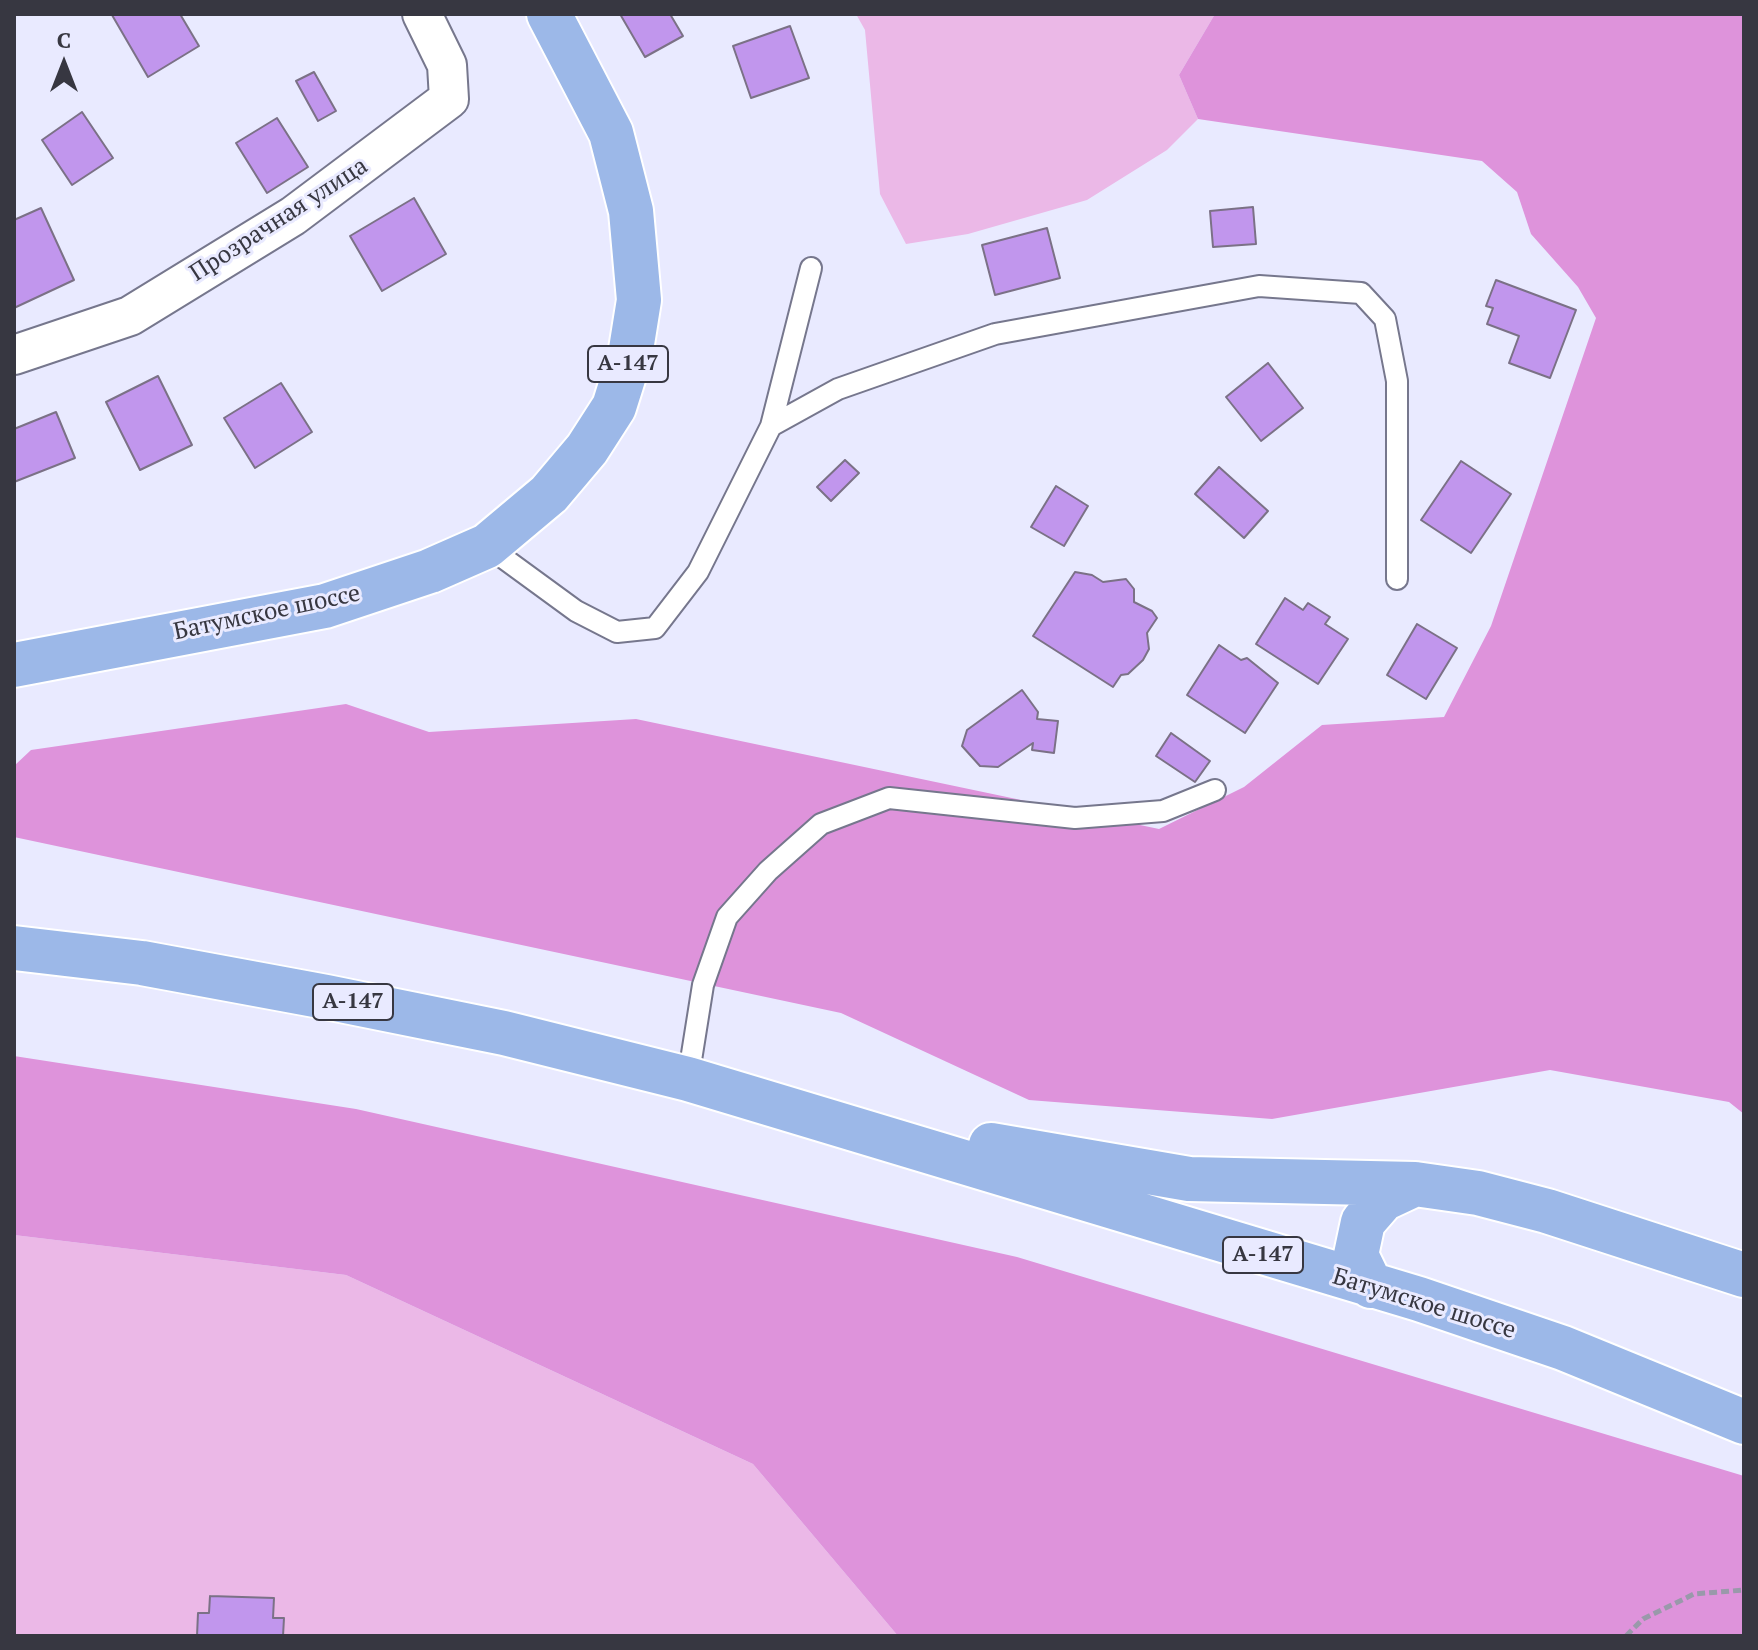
<!DOCTYPE html>
<html>
<head>
<meta charset="utf-8">
<style>
  body { margin:0 }
  #map { position:relative; width:1758px; height:1650px; overflow:hidden; background:#e9eaff; font-family:"PT Serif",serif }
  canvas { display:block }
  .frame { position:absolute; inset:0; border:16px solid #373741; pointer-events:none }
  .north { position:absolute; left:24px; top:24px; width:80px; height:80px; -webkit-text-stroke:6px #e9eaff; paint-order:stroke; rotate:0deg; font-size:22px; font-weight:700; line-height:32px; text-align:center; color:#373741 }
  .north::after { content:''; display:block; margin:auto; width:28px; height:36px; background:#373741; clip-path:polygon(50% 0,100% 100%,50% 72%,0 100%) }
</style>
</head>
<body>
<div id="map">
<canvas width="1758" height="1650"></canvas>
<div class="frame"></div>
<div class="north">С</div>
</div>
<script>
const ctx = document.querySelector('canvas').getContext('2d');
ctx.lineJoin = 'round';
function fillPath(path, color) { ctx.fillStyle = color; ctx.fill(path, 'evenodd'); }
const shape = rows => new Path2D(rows.map(r => 'M' + r).join(''));
function stroke(path, color, width, dash) { ctx.strokeStyle = color; ctx.lineWidth = width; ctx.lineCap = dash ? 'butt' : 'round'; ctx.setLineDash(dash || []); ctx.stroke(path); }
function drawText(font, color, halo, rows, align = 'center') {
  ctx.font = font + ' "PT Serif",serif'; ctx.lineWidth = 6; ctx.setLineDash([]); ctx.textBaseline = 'middle'; ctx.strokeStyle = halo; ctx.fillStyle = color; for (const [text, x, y, turn = 0] of rows) {
    ctx.save(); ctx.translate(x, y); ctx.rotate((+turn || 0) * Math.PI / 180); ctx.textAlign = isNaN(turn) ? turn : align; if (halo) ctx.strokeText(text, 0, 0); ctx.fillText(text, 0, 0); ctx.restore();
  }
}
fillPath(shape([
  [856,14,1215,14,1179,75,1198,119,1167,150,1087,200,968,234,906,244,880,194,865,30],
  [14,1235,346,1275,753,1464,898,1636,14,1636]
]), '#ebb8e7');
fillPath(shape([
  [1215,14,1744,14,1744,1114,1729,1102,1550,1070,1272,1119,1029,1100,841,1013,14,837,14,766,31,750,346,704,429,732,636,719,1159,829,1244,787,1322,725,1444,717,1491,626,1596,318,1578,287,1531,234,1517,192,1482,161,1198,119,1179,75],
  [14,1056,356,1109,1017,1257,1744,1476,1744,1636,898,1636,753,1464,346,1275,14,1235]
]), '#de93db');
const building = shape([
  [180,14,199,46,148,77,112,15,180,14],
  [620,14,670,14,683,36,645,57,620,14],
  [790,26,809,78,751,98,733,46,790,26],
  [314,72,336,111,318,121,296,81,314,72],
  [82,112,113,158,72,185,42,140,82,112],
  [277,118,308,167,267,193,236,143,277,118],
  [414,198,446,254,382,291,350,236,414,198],
  [1253,207,1256,244,1213,247,1210,211,1253,207],
  [41,208,74,280,14,308,14,220,41,208],
  [1047,228,1060,278,995,295,982,245,1047,228],
  [1496,280,1576,310,1550,378,1509,363,1519,336,1487,324,1493,308,1486,306,1496,280],
  [1268,363,1303,408,1261,441,1226,397,1268,363],
  [158,376,192,445,140,470,106,402,158,376],
  [281,383,312,432,255,468,224,418,281,383],
  [56,412,75,458,14,482,14,429,56,412],
  [845,460,859,473,831,501,817,487,845,460],
  [1461,461,1511,494,1471,553,1421,520,1461,461],
  [1219,467,1268,511,1244,538,1195,494,1219,467],
  [1056,486,1088,506,1064,546,1031,527,1056,486],
  [1075,572,1092,575,1103,582,1126,579,1134,589,1134,602,1152,611,1157,618,1147,633,1149,649,1143,660,1128,674,1121,675,1113,687,1033,636,1075,572],
  [1285,598,1303,610,1308,603,1330,617,1325,624,1348,639,1318,684,1256,644,1285,598],
  [1417,624,1457,648,1426,699,1387,675,1417,624],
  [1219,645,1241,660,1247,658,1278,683,1245,733,1187,695,1219,645],
  [1022,690,1038,712,1037,719,1058,721,1054,753,1032,750,1033,743,998,767,980,766,962,746,967,730,1022,690],
  [1171,733,1210,761,1195,782,1156,756,1171,733],
  [210,1596,274,1598,273,1618,284,1618,283,1636,197,1636,198,1613,209,1613,210,1596]
]);
fillPath(building, '#c196ed');
stroke(building, '#7b7186', 2);
const service = shape([
  [771,426,811,268],
  [487,546,576,611,617,632,655,628,698,572,771,426,838,389,995,334,1259,286,1361,293,1385,319,1397,381,1397,579],
  [688,1079,703,985,727,917,768,871,821,824,889,798,1075,818,1163,811,1215,790]
]);
const minor = shape([
  [14,355,130,316,293,216,449,99,447,65,422,14]
]);
const trunk = shape([
  [14,665,325,606,430,571,487,546,549,494,587,449,614,407,630,356,639,300,631,211,611,133,549,14],
  [14,948,142,963,326,997,504,1033,688,1079,1419,1299,1563,1348,1744,1422],
  [991,1145,1189,1179,1415,1184,1478,1193,1547,1211,1744,1275],
  [1371,1286,1356,1255,1363,1222,1383,1199,1415,1184]
]);
stroke(service, '#76778d', 24);
stroke(minor, '#76778d', 42);
stroke(trunk, '#fff', 48);
stroke(shape([
  [1626,1636,1643,1619,1694,1594,1744,1590]
]), '#99a', 5, [8, 4]);
stroke(service, '#fff', 20);
stroke(minor, '#fff', 38);
stroke(trunk, '#9cb8e8', 44);
for (const [x, y, w] of [
  [628,364,80],
  [353,1002,80],
  [1263,1255,80]
]) { const box = new Path2D(); box.roundRect(x - w / 2, y - 18, w, 36, 6); ctx.fillStyle = '#e9eaff'; ctx.fill(box); stroke(box, '#373741', 2); }
drawText('bold 22px', '#373741', null, [
  ["А-147",628,364],
  ["А-147",353,1002],
  ["А-147",1263,1255]
]);
drawText('24px', '#373741', '#e9eaff', [
  ["Прозрачная улица",279,220,-33],
  ["Батумское шоссе",267,613,-12],
  ["Батумское шоссе",1424,1304,17]
]);
</script>
</body>
</html>
